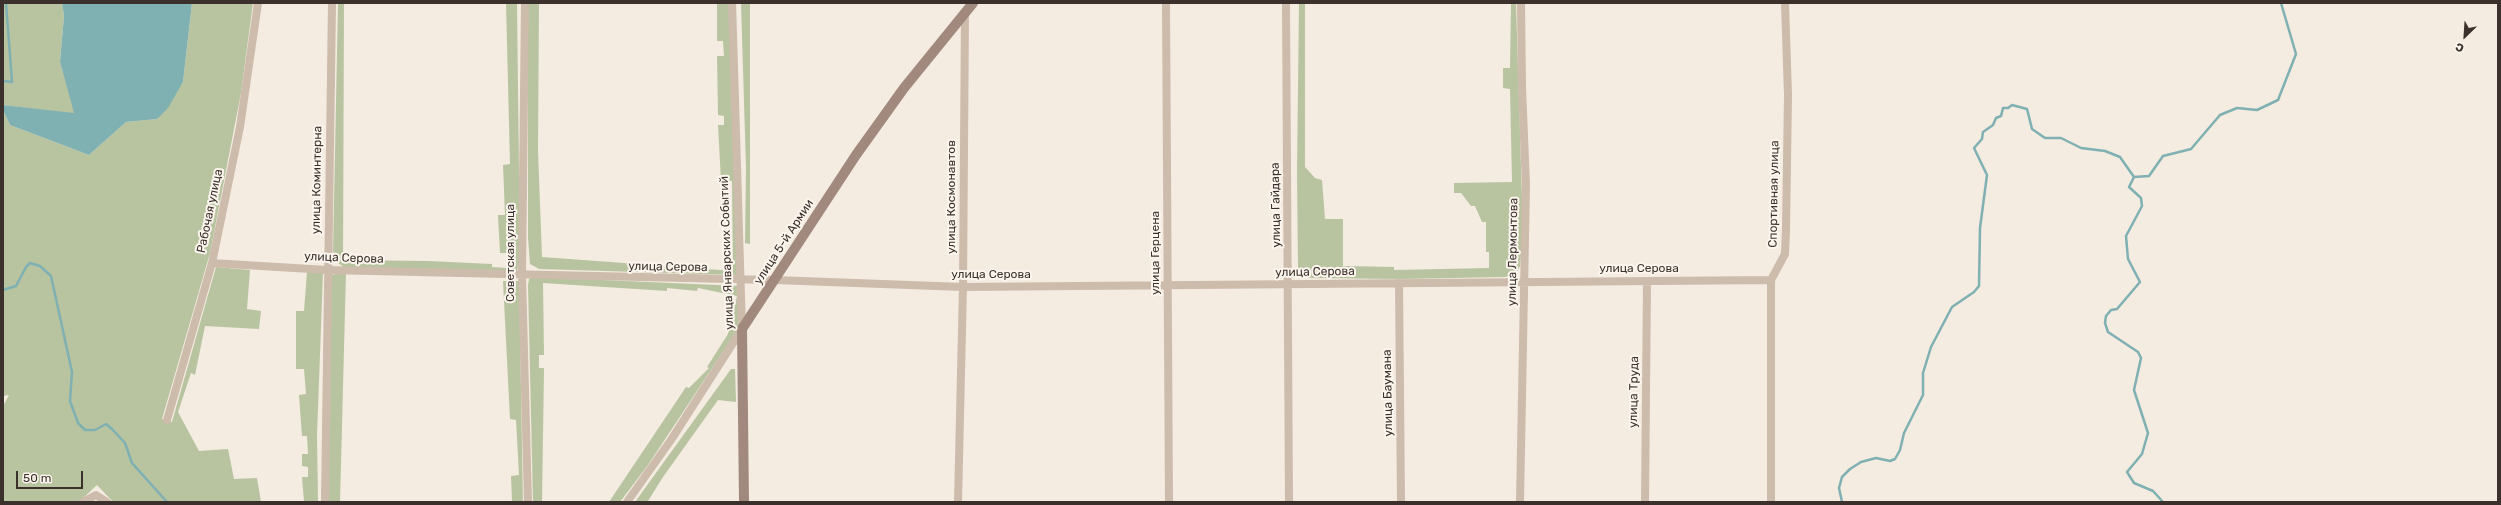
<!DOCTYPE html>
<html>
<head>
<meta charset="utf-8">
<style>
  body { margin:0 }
  #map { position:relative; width:2501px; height:505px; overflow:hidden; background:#f4ebe1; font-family:Rubik,sans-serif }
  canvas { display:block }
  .frame { position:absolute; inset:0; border:4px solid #3b302b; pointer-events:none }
  .north { position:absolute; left:2445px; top:16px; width:40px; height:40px; -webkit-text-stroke:3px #fbf5ee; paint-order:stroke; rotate:205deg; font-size:11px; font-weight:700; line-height:16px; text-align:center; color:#3b302b }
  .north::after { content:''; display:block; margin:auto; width:14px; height:18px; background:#3b302b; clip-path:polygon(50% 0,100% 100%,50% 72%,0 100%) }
  .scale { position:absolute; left:16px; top:471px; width:67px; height:18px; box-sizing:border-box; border:2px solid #3b302b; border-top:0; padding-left:5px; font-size:12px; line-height:14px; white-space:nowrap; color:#3b302b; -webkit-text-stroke:3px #fbf5ee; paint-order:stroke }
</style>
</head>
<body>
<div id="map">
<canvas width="2501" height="505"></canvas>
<div class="frame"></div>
<div class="north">С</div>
<div class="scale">50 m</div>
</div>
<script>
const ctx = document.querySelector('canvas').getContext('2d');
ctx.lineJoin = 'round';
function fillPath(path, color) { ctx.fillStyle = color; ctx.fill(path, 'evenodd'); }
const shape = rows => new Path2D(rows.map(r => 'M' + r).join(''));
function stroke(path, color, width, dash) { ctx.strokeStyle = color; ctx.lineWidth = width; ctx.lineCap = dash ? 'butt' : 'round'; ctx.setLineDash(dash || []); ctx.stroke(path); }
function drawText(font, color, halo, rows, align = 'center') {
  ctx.font = font + ' Rubik,sans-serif'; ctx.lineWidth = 4; ctx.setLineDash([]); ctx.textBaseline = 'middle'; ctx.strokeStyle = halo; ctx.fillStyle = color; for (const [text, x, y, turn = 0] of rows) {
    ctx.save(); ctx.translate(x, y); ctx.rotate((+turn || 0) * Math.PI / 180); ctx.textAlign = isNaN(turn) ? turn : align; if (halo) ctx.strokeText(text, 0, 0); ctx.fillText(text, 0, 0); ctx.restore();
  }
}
fillPath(shape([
  [3,3,62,3,64,16,60,62,75,114,3,105],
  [192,3,253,3,241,93,210,253,162,419,172,422,216,267,250,270,247,309,261,311,259,329,205,326,195,375,191,373,178,412,199,451,228,449,234,479,257,478,261,502,113,502,97,485,79,502,3,502,3,406,9,395,3,396,3,110,10,125,89,155,126,122,157,119,183,82],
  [338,3,344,3,343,260,428,261,492,264,492,267,507,268,507,253,500,253,498,215,505,215,503,165,510,164,506,3,517,3,520,257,517,271,344,267,338,263,333,251],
  [528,3,539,3,538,151,542,257,733,271,732,181,721,181,718,125,724,125,724,116,718,115,717,56,724,56,723,41,717,41,717,3,729,3,738,273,736,275,539,269,530,264,528,238],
  [741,3,750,3,750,244,745,243,746,168],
  [1299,3,1305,3,1305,167,1315,178,1322,180,1325,219,1343,219,1343,266,1394,267,1394,270,1489,268,1489,252,1486,252,1486,222,1482,222,1475,206,1471,206,1461,193,1454,193,1454,183,1512,182,1510,89,1503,88,1503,68,1510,68,1511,3,1516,3,1523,231,1520,266,1516,274,1505,277,1401,279,1308,278,1301,275,1298,268,1297,173],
  [307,272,323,273,317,435,318,502,304,502,302,477,308,477,308,467,302,466,302,454,308,454,307,436,302,436,299,395,306,394,304,369,296,369,296,311,304,311],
  [346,272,340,502,325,502,331,275],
  [534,277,740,286,741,319,736,332,648,465,620,502,609,502,686,387,689,388,709,368,707,367,728,334,737,296,698,288,697,291,667,288,667,291,543,283,544,355,539,355,539,368,544,368,542,502,533,502,528,285,529,279],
  [503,281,519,281,523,502,512,502,511,476,519,475,516,420,510,419],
  [731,369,735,369,736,402,718,400,663,477,648,501,651,502,635,502]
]), '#b8c4a0');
fillPath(shape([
  [62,3,192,3,183,82,168,108,157,119,126,122,89,155,10,125,3,110,3,105,74,113,60,62,64,16]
]), '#7fb0b2');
stroke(shape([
  [3,81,12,82,6,3],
  [2134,177,2149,176,2163,156,2191,149,2220,115,2237,108,2257,110,2278,100,2296,54,2281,3],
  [3,290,16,286,26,267,30,263,40,266,51,276,72,372,70,401,78,423,85,430,95,430,106,424,112,429,125,443,132,463,167,502],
  [1842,502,1839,488,1842,477,1850,469,1861,462,1876,458,1890,461,1895,459,1900,450,1904,433,1923,395,1923,373,1931,347,1952,307,1974,292,1979,286,1980,228,1987,175,1974,148,1982,139,1983,132,1993,125,1996,118,2001,116,2003,108,2008,108,2012,105,2027,109,2032,129,2045,138,2061,138,2081,148,2105,151,2120,157,2134,177,2129,187,2141,198,2142,206,2126,236,2128,259,2140,282,2117,309,2111,310,2106,316,2105,323,2108,332,2138,352,2141,358,2134,390,2148,433,2142,454,2127,472,2134,483,2153,491,2163,502]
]), '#7fb0b2', 2.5);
stroke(shape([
  [525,3,522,276,528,502],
  [1166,3,1169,502],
  [1286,3,1289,502],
  [212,263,327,270,775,280,963,287,1771,280],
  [1399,283,1401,502],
  [167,420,212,263,240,127,258,3],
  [83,502,96,495,107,502],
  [325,502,332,3],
  [627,502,671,440,742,329,732,3],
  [958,502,963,287,965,12],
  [1520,502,1526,185,1522,87,1521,3],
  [1645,502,1647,282],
  [1771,502,1771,280,1785,254,1786,229,1788,95,1785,3]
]), '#cdbbac', 8);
stroke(shape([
  [744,502,742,329,856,155,904,88,973,3]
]), '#a18a7d', 10);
drawText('12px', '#3b302b', '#fbf5ee', [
  ["улица Коминтерна",317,180,-89],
  ["Спортивная улица",1774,194,-89],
  ["улица Космонавтов",952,197,-90],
  ["улица Гайдара",1276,205,-91],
  ["Рабочая улица",210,211,-78],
  ["улица 5-й Армии",784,242,-57],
  ["улица Лермонтова",1513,252,-89],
  ["Советская улица",511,253,-90],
  ["улица Январских Событий",727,253,-92],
  ["улица Герцена",1156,253,-90],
  ["улица Серова",344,258,2],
  ["улица Серова",668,267,1],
  ["улица Серова",1639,269],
  ["улица Серова",1315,272,-1],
  ["улица Серова",991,275],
  ["улица Труда",1634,392,-89],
  ["улица Баумана",1388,393,-91]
]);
</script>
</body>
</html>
